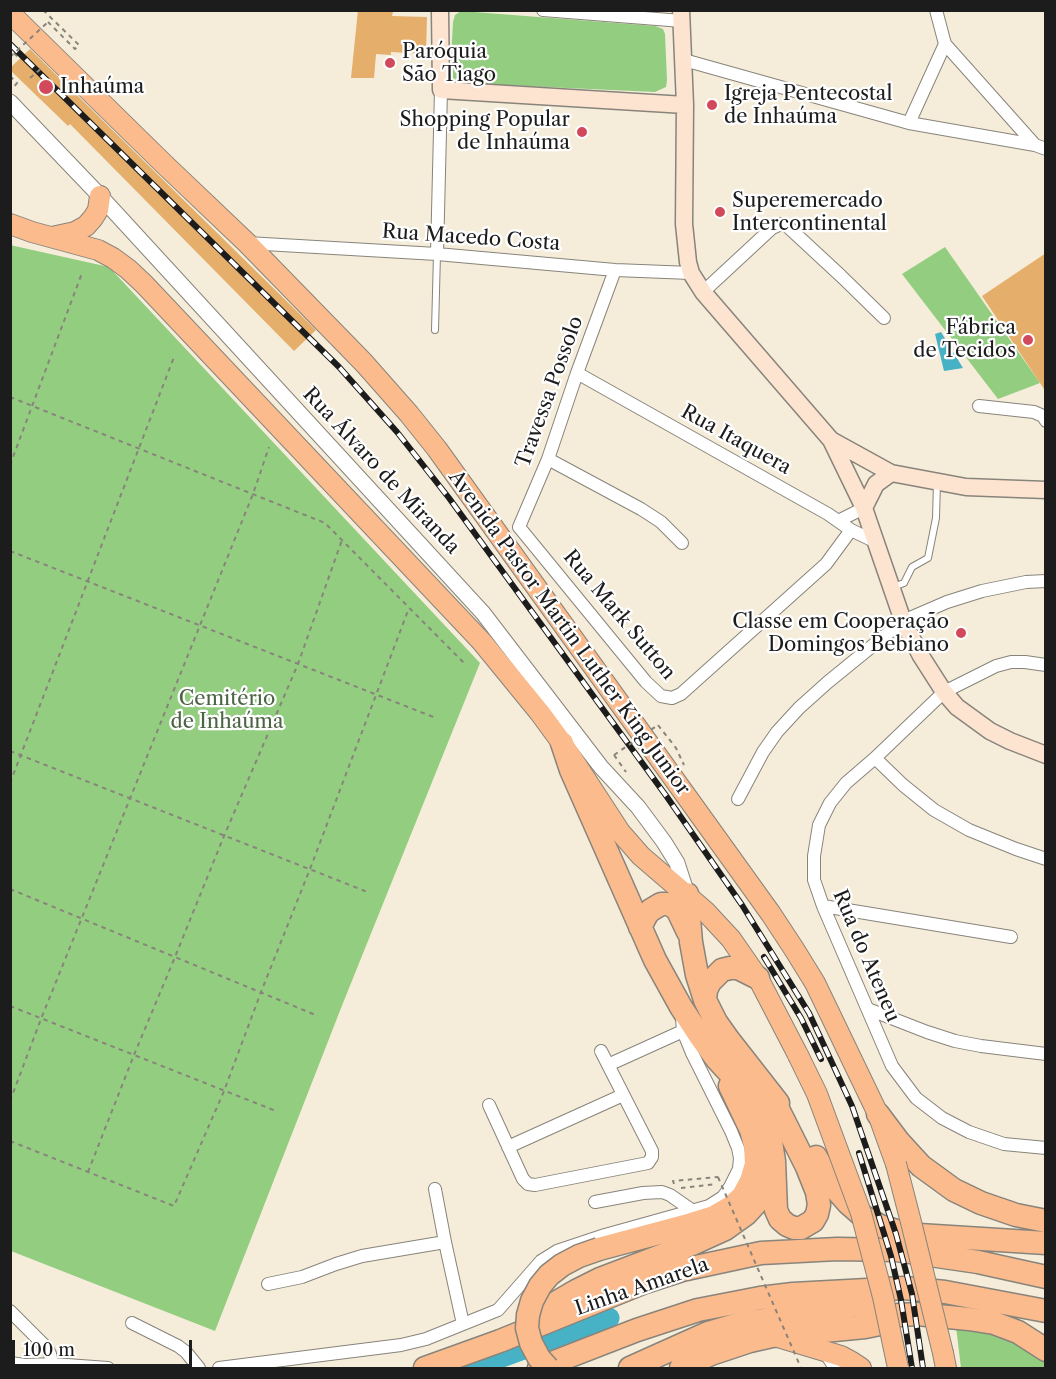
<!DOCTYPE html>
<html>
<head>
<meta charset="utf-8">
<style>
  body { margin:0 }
  #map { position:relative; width:1056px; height:1379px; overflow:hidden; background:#f5edda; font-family:"Libre Caslon Text",serif }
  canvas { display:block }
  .frame { position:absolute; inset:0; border:12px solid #1c1c1c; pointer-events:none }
  .scale { position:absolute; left:12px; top:1340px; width:180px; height:27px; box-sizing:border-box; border:3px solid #1c1c1c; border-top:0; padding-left:8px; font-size:18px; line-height:21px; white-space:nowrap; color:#1c1c1c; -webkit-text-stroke:4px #fff; paint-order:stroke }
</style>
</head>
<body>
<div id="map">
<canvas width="1056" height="1379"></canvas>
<div class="frame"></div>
<div class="scale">100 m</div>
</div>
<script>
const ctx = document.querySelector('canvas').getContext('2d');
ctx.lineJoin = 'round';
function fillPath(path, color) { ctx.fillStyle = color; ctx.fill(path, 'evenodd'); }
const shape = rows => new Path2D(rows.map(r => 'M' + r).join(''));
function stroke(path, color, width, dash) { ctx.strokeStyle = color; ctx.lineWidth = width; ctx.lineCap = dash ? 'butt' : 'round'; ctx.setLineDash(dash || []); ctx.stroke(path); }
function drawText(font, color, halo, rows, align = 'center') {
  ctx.font = font + ' "Libre Caslon Text",serif'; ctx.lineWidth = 4.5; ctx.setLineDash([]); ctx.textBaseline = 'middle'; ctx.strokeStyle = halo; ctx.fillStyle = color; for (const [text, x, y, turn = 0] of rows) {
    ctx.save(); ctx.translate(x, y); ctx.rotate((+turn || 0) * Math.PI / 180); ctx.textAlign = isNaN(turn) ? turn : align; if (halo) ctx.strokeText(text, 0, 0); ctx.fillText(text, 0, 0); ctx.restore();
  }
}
fillPath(shape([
  [461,11,655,26,663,29,665,34,667,80,666,87,655,92,458,83,453,81,450,76,453,22,455,15],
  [10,245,109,267,480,663,343,1003,215,1331,11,1251],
  [945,247,1040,383,998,399,902,274],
  [956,1327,1009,1336,1045,1358,1045,1368,961,1368]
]), '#93cd80');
fillPath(shape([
  [941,332,963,368,944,371,935,334]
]), '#47b2c5');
stroke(shape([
  [472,1368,609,1318]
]), '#47b2c5', 21);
fillPath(shape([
  [358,10,393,12,392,16,427,17,426,54,391,52,391,55,376,54,374,78,351,78],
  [30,49,316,330,294,351,70,124,68,126,10,70,10,68],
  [1046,253,1046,392,982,296]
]), '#e5ae6b');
const service = shape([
  [435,330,437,254],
  [893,587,904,583,912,567,928,558,936,518,937,482]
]);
const minor = shape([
  [543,10,682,21],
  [936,10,945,44,1035,145],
  [684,60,909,123,1035,145,1046,149],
  [909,123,945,44],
  [247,243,437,254,615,270,691,273],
  [437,254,441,90],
  [615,270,577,373,548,459,519,527,646,682,661,696,672,698,681,694,826,564,851,530],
  [703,292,772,228,781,224,786,225,841,276,884,318],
  [577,373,828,514,851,530,876,542],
  [979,406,1034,412,1043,416,1046,421],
  [548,459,641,509,661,522,682,543],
  [838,521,864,508],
  [1046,665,1025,662,1011,662,996,666,944,692,875,758,846,783,830,803,819,825,814,856,814,880,823,906,892,1066,916,1098,942,1118,969,1132,1004,1144,1046,1148],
  [875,758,903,785,934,810,969,830,1016,849,1046,859],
  [738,799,763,752,777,732,799,708,828,682,903,621,947,602,982,591,1026,582,1046,581],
  [823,906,1011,937],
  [868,1009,927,1032,955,1041,981,1046,1046,1054],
  [608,1065,683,1031],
  [489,1105,523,1179,528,1184,535,1185,648,1163,652,1157,652,1151,601,1051],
  [508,1147,623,1095],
  [435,1189,445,1242,463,1324],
  [595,1202,643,1193,662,1192,670,1195,693,1211],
  [268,1284,302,1277,336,1264,362,1256,445,1242],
  [10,1311,47,1348,50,1354,53,1368],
  [132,1323,178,1346,186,1352,199,1368],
  [824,1351,835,1368],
  [10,1363,25,1365,53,1364,108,1368],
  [219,1368,401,1345,426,1339,498,1310,541,1261,557,1251,605,1235,709,1206,723,1197,730,1187,739,1169,740,1158,738,1148,731,1131,692,1053,683,1031,682,1017]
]);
const tertiary = shape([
  [10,102,100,196,483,613,601,767,638,807,664,842,677,863,687,894]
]);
const secondary = shape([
  [440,10,441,90,685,105],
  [681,10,685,105,684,224,688,262,691,273,703,292,831,440,864,508,903,621,921,656,944,692,957,707,990,731,1010,741,1046,755],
  [831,440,891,473,966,487,1046,490],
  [864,508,876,484,891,473]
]);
const primary = shape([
  [10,13,164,164,247,243,364,363,409,414,437,449,771,914,794,949,815,983,878,1114,896,1164],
  [10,224,32,232,98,250,113,258,128,269,144,284,482,642,540,713,562,743,620,832,641,856,705,911,731,939,758,978,798,1055],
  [52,237,75,232,86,226,93,218,98,210,100,196],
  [781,1338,841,1356,852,1362,861,1368],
  [943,1353,946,1368]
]);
const motorway = shape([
  [562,743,571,770,655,960,681,1007,700,1036,716,1058,748,1093,760,1110,767,1127,771,1142,774,1161,776,1210,780,1219,787,1225,794,1228,801,1228,813,1221,817,1214,819,1205,817,1192,807,1167,770,1093],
  [687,894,691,942,697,975,705,1000,716,1022,728,1039,778,1103],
  [640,927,647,914,651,910,661,904,667,904,673,906,678,911,688,932],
  [705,1000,706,990,710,982,722,970,730,968,738,968,758,978],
  [878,1114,899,1142,921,1166,954,1190,981,1203,1016,1215,1046,1221],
  [816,1157,833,1186,848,1203,864,1217,880,1226,900,1232,919,1235,1046,1243],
  [599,1249,685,1226,714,1217,731,1207,743,1196,751,1181,756,1164,755,1145,751,1130,730,1086],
  [540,1312,576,1291,600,1279,692,1244,725,1229,746,1214,757,1202,765,1187,770,1171],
  [866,1317,917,1314,969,1319,994,1323,1018,1332,1046,1350],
  [425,1368,500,1341,645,1282,682,1270,761,1253,837,1249,896,1250,978,1262,1046,1277],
  [539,1368,637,1330,698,1310,760,1298,793,1294,904,1288,945,1292,1046,1311],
  [630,1368,708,1333,732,1326,750,1322,859,1305,881,1299],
  [681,1368,711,1354,750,1341,772,1336,865,1327,885,1323]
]);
stroke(service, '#88847b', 8);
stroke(minor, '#88847b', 14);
stroke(tertiary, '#88847b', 17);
stroke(secondary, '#88847b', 19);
stroke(primary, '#88847b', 22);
stroke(motorway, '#88847b', 25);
stroke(shape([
  [43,10,79,45,75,49,48,22],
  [14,53,20,59],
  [10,76,17,83,12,89],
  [10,397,325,523,465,664],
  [10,465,82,273],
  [10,551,436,718],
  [658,725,676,748,684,765],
  [10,751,370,893],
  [614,755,626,772],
  [10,783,174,357],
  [10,889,318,1016],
  [10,1006,276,1111],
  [10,1101,41,1019,253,494,269,447],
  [10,1141,174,1206,224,1091,261,992,310,869,409,608],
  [88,1172,134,1055,175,957,224,836,298,664,342,540],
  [674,1184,673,1181,718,1177],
  [681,1188,716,1184]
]), '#88847b', 2, [4.5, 4.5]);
stroke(service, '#fff', 6);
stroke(minor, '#fff', 12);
stroke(tertiary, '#fff', 15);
stroke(secondary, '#fde4d1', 16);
stroke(primary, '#fbbb8c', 20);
stroke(motorway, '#fbbb8c', 22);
const rail = shape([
  [10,44,339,367,397,432,449,498,667,797,742,905,809,1013,852,1106,896,1234,912,1294,923,1368],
  [764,957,801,1018,821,1059],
  [859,1153,891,1256,901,1300,912,1368]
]);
stroke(rail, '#1c1c1c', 6);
stroke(rail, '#fff', 4, [11]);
const primaryBridge = shape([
  [798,1055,817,1094,861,1213,883,1297,898,1368],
  [896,1164,912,1226,943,1353]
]);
const motorwayBridge = shape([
  [548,1368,539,1358,531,1343,527,1328,528,1315,532,1301,540,1286,549,1275,562,1265,579,1256,599,1249]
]);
stroke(primaryBridge, '#88847b', 22, []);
stroke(motorwayBridge, '#88847b', 25, []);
stroke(shape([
  [10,57,48,22],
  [30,78,43,67],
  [614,755,658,725],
  [718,1177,801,1368]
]), '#88847b', 2, [4.5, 4.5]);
stroke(primaryBridge, '#fbbb8c', 20);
stroke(motorwayBridge, '#fbbb8c', 22);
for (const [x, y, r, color] of [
  [390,63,6,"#d1495b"],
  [46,87,8,"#d1495b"],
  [712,105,6,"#d1495b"],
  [582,132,6,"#d1495b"],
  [720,212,6,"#d1495b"],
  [1028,340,6,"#d1495b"],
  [961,633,6,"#d1495b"]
]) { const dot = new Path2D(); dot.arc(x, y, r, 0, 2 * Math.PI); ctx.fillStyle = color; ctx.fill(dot); stroke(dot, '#fff', 2); }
drawText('20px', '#1c1c1c', '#fff', [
  ["Paróquia",402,52],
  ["São Tiago",402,75],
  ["Inhaúma",60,87],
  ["Igreja Pentecostal",724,94],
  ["de Inhaúma",724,117],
  ["Shopping Popular",570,120,"right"],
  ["de Inhaúma",570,143,"right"],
  ["Superemercado",732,201],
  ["Intercontinental",732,224],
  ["Fábrica",1016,328,"right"],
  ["de Tecidos",1016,351,"right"],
  ["Classe em Cooperação",949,622,"right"],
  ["Domingos Bebiano",949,645,"right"]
], 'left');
drawText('20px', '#1c1c1c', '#fff', [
  ["Rua Macedo Costa",471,238,4],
  ["Travessa Possolo",550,392,-70],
  ["Rua Itaquera",736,440,29],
  ["Rua Álvaro de Miranda",381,471,47],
  ["Rua Mark Sutton",619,615,50],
  ["Avenida Pastor Martin Luther King Junior",569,633,54],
  ["Rua do Ateneu",866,956,67],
  ["Linha Amarela",642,1287,-19]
]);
drawText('20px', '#4c6344', '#fff', [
  ["Cemitério",227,699],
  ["de Inhaúma",227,722]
]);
</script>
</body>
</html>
